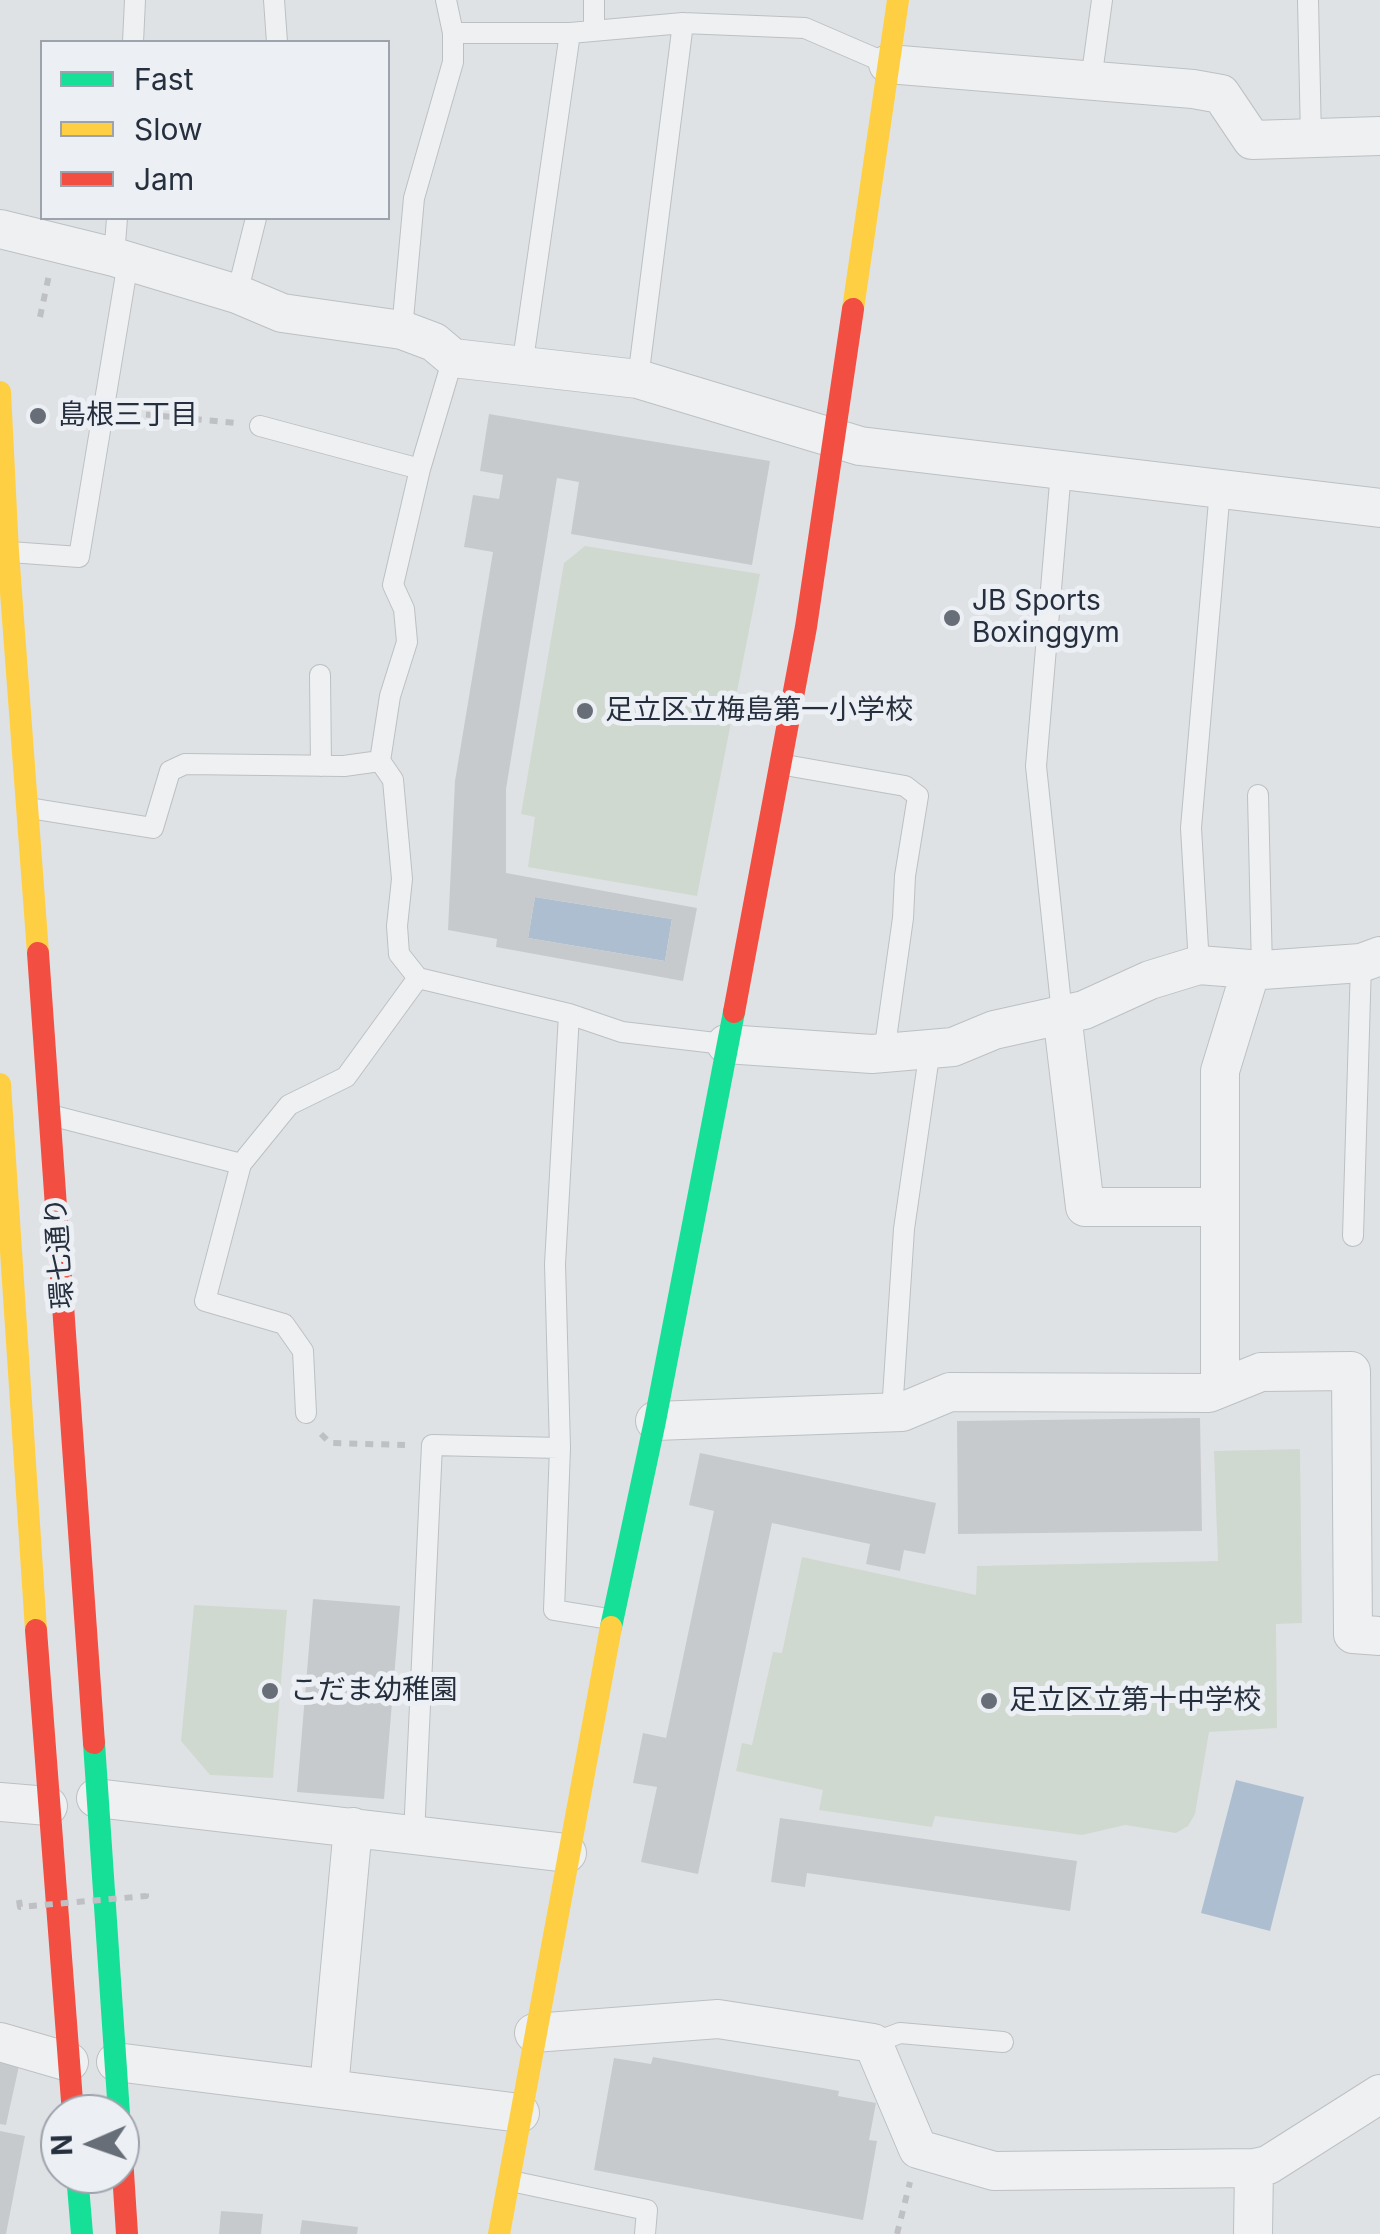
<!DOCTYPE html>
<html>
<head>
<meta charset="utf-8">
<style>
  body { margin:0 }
  #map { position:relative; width:1380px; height:2234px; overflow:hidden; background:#dfe2e5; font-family:Inter,sans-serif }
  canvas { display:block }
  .legend { position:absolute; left:40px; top:40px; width:350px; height:180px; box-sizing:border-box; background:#ecf0f5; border:2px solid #9da3ac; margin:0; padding:12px 18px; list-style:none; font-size:30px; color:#262f3e }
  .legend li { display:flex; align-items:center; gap:20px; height:50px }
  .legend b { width:50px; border:2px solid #9da3ac }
  .north { position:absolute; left:40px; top:2094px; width:100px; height:100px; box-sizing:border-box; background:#ecf0f5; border:2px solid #9da3ac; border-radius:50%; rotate:268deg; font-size:28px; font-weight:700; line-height:40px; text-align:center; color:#262f3e }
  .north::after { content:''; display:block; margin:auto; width:35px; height:45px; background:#676e78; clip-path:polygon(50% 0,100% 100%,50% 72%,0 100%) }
</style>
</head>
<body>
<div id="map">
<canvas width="1380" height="2234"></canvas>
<ul class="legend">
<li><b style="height:12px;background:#16e098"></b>Fast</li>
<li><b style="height:12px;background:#ffcf43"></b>Slow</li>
<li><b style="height:12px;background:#f24e42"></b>Jam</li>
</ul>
<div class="north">N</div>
</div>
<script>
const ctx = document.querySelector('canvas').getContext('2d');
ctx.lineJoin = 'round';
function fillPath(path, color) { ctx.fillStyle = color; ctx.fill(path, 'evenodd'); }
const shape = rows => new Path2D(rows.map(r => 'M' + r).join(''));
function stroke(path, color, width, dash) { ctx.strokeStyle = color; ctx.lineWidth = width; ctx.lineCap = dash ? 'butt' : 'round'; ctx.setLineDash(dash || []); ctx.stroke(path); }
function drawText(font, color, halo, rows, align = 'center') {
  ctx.font = font + ' Inter,"Noto Sans JP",sans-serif'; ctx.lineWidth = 10; ctx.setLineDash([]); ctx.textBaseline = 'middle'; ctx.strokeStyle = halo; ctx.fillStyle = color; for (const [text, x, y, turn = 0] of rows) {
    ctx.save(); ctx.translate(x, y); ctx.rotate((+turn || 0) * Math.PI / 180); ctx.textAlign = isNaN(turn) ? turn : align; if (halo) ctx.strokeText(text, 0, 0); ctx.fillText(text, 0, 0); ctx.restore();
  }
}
fillPath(shape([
  [585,546,760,574,697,896,528,867,535,817,521,814,564,563],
  [1300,1449,1302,1623,1276,1624,1277,1728,1209,1732,1195,1814,1188,1826,1176,1833,1125,1825,1082,1835,935,1816,932,1827,819,1810,823,1790,736,1771,742,1743,752,1745,773,1652,782,1653,802,1557,976,1595,977,1566,1218,1561,1214,1451],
  [194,1605,287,1610,273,1778,210,1775,181,1741]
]), '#d0d9d0');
fillPath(shape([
  [535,897,672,919,665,961,528,938],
  [1236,1780,1304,1797,1270,1931,1201,1913]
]), '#adbed1');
fillPath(shape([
  [489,414,770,461,752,565,571,534,579,482,557,478,506,789,506,873,697,908,683,981,496,947,497,939,448,930,455,781,493,552,464,547,473,495,499,499,503,475,480,471],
  [535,897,672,919,665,961,528,938],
  [1200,1418,1202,1531,958,1534,957,1421],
  [700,1453,936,1503,925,1554,904,1550,900,1571,866,1564,870,1544,772,1523,698,1874,641,1862,657,1787,633,1783,643,1733,666,1738,714,1511,689,1505],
  [313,1599,400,1606,384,1799,297,1792],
  [780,1818,1077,1861,1070,1911,807,1873,805,1887,771,1882],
  [653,2057,839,2091,838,2096,876,2103,869,2140,877,2141,863,2220,594,2170,614,2058,651,2064],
  [0,2062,19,2066,6,2125,0,2124],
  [0,2131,25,2136,6,2234,0,2234],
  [221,2211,263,2214,261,2234,219,2234],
  [302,2220,358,2227,357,2234,300,2234]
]), '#c7cacd');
const lane = shape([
  [274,0,277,42],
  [594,0,594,31],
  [1308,0,1311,138],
  [453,33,570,33,683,23,805,28,886,63],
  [133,42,135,0],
  [1091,81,1102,0],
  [114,257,117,218],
  [237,294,256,218],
  [402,330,414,198,453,62,453,33,446,0],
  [453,358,420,469,393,585,404,609,407,642,390,696,380,761,393,780,402,879,397,926,399,954,418,978,569,1014,622,1032,724,1044],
  [522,367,570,33],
  [638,379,683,23],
  [260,426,420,469],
  [1061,471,1036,766,1062,1014],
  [10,552,79,557,128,262],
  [320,675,321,766],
  [785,765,905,786,918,796,905,876,903,918,884,1053],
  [1258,795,1262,970],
  [29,808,153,828,170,771,185,764,344,766,380,761],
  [1199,965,1191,828,1220,489],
  [569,1014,555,1264,560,1448,554,1610,609,1619],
  [54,1116,241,1164],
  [1353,1236,1361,963],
  [892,1412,904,1229,930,1049],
  [306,1413,303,1351,284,1324,205,1301,241,1164,289,1105,346,1077,418,978],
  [414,1835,432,1445,560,1448],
  [873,2043,900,2033,1003,2042],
  [511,2181,647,2210,645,2234]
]);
const street = shape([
  [888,64,1193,89,1221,94,1252,140,1380,136],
  [0,229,114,257,237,294,282,313,402,330,434,342,453,358,638,379,860,446,1380,508],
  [1062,1014,1085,1207,1220,1207],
  [726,1044,872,1054,953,1047,994,1030,1084,1010,1150,980,1199,965,1262,970,1361,963,1380,956],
  [1220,1388,1220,1071,1251,970],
  [655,1421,902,1412,950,1392,1209,1393,1261,1372,1351,1371,1353,1634,1380,1636],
  [96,1798,567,1853],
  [0,1802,48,1806],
  [534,2033,718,2019,873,2043,918,2149,994,2171,1254,2168],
  [0,2042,69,2062],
  [116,2062,520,2113],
  [329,2088,353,1827],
  [1253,2234,1254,2168,1268,2165,1380,2094]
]);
stroke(lane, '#bdc0c3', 22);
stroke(street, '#bdc0c3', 40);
stroke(shape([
  [40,317,49,275],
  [130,413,237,423],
  [321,1434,330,1443,405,1445],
  [897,2234,910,2182]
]), '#bec0c4', 6, [8, 8]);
stroke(lane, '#eef0f1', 20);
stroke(street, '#eef0f1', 38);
stroke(shape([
  [611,1627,655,1421,734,1012],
  [94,1743,119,2114],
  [77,2174,82,2234]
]), '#16e098', 22);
stroke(shape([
  [853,309,898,0],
  [0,392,8,552,38,953],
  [0,1084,36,1630],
  [499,2234,611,1627]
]), '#ffcf43', 22);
stroke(shape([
  [38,953,94,1743],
  [734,1012,806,627,853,309],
  [36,1630,73,2114],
  [120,2126,127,2234]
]), '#f24e42', 22);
stroke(shape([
  [19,1900,20,1907,146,1896,146,1891]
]), '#bec0c4', 6, [8, 8]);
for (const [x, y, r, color] of [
  [38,416,10,"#676e78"],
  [952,618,10,"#676e78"],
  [585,711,10,"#676e78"],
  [270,1691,10,"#676e78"],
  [989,1701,10,"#676e78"]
]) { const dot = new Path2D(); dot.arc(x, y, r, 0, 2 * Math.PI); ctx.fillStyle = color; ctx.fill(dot); stroke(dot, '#ecf0f5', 4); }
drawText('28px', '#262f3e', '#ecf0f5', [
  ["島根三丁目",58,416],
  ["JB Sports",972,602],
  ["Boxinggym",972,634],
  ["足立区立梅島第一小学校",605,711],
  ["こだま幼稚園",290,1691],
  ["足立区立第十中学校",1009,1701]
], 'left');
drawText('28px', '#262f3e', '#ecf0f5', [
  ["環七通り",60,1253,-94]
]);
</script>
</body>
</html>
